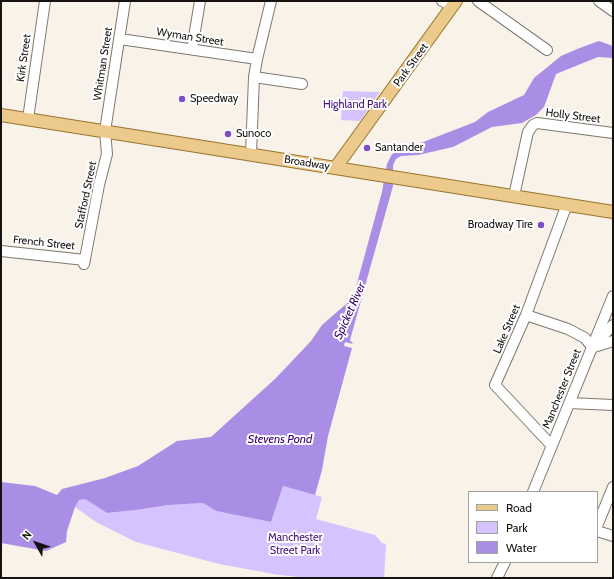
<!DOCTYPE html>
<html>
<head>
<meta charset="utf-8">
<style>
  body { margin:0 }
  #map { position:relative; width:614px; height:579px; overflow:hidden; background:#f8f2e8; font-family:Cabin,sans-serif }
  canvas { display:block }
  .frame { position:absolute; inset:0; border:2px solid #15130f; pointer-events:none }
  .legend { position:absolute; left:468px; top:491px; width:130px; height:72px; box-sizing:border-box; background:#fff; border:1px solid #a1a19f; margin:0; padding:5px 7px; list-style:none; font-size:12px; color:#15130f }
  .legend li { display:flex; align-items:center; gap:8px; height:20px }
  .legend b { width:20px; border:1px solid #a1a19f }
  .north { position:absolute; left:16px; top:523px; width:40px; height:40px; -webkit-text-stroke:3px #fff; paint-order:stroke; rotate:310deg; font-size:11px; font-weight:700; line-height:16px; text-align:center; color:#15130f }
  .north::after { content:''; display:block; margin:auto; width:14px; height:18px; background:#15130f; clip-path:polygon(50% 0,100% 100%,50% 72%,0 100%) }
</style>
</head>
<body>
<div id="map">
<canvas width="614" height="579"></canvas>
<div class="frame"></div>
<ul class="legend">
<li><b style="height:5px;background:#ebca8c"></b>Road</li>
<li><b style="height:11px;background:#d4c3ff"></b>Park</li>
<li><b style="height:11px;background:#aa8ee6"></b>Water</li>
</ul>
<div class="north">N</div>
</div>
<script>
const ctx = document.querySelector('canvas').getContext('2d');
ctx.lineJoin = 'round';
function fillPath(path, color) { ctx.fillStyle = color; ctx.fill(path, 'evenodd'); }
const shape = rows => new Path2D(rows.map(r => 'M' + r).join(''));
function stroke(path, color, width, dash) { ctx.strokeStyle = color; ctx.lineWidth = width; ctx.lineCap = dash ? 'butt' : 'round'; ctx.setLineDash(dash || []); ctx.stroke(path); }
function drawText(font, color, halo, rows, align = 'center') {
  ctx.font = font + ' Cabin,sans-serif'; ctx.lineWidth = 4; ctx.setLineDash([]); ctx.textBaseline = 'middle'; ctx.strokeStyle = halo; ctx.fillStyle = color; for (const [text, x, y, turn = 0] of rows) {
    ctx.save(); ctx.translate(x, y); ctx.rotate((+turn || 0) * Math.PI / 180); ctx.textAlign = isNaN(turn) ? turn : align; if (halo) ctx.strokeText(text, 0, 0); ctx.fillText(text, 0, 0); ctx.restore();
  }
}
fillPath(shape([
  [343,91,380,92,360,121,341,120],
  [283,486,322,497,316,519,375,535,382,543,386,544,384,578,308,578,279,575,219,564,136,542,96,522,75,507,79,500,85,499,107,513,136,510,169,505,203,503,216,511,271,522]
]), '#d4c3ff');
fillPath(shape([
  [599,41,613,46,613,58,598,57,556,74,544,107,536,115,522,123,492,127,453,147,418,155,401,156,396,159,393,165,393,186,350,340,353,344,345,342,344,346,352,348,328,436,322,470,315,495,283,486,271,522,216,511,203,503,169,505,136,510,107,513,85,499,79,500,75,507,67,531,66,542,46,551,1,543,1,482,35,486,57,495,62,489,105,478,138,466,177,441,211,437,276,378,311,341,322,325,353,298,382,192,387,164,392,154,475,122,488,112,524,95,534,78,561,56,577,49]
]), '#aa8ee6');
const minor = shape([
  [442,1,452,6],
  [478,1,547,50],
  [599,1,613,11],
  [120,39,257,59],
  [192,49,200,1],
  [254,77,302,84],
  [28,119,45,1],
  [251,154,254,77,257,59,271,1],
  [514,196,528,132,533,125,537,123,613,133],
  [1,251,85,260],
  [84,264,99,185,107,154,105,131,125,1],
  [526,315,568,329,585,338,592,347],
  [596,343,613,325],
  [594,347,613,341],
  [569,403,613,405],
  [552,446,495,385,526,315,567,204],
  [533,492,613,296],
  [597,526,613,487],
  [597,531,613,536],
  [497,578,505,562]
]);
const major = shape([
  [1,115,613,212],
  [336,167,456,1]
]);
stroke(minor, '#7e7970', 12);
stroke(major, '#98732f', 14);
stroke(minor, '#fff', 10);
stroke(major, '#ebca8c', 12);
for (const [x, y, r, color] of [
  [182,99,4,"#7d4ec7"],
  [228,134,4,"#7d4ec7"],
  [367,148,4,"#7d4ec7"],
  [541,225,4,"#7d4ec7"]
]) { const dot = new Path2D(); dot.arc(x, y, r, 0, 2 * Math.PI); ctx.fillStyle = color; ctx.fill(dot); stroke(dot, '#fff', 1.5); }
drawText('11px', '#15130f', '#fff', [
  ["Wyman Street",190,37,9],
  ["Kirk Street",24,58,-82],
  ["Whitman Street",103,64,-81],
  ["Park Street",411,65,-54],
  ["Holly Street",573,116,7],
  ["Broadway",307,163,9],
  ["Stafford Street",86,195,-78],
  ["French Street",44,243,6],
  ["Lake Street",507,329,-67],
  ["Manchester Street",562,389,-68]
]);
drawText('11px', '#15130f', '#fff', [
  ["Speedway",190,99],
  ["Sunoco",236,134],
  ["Santander",375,148],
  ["Broadway Tire",533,225,"right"]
], 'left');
drawText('11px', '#42117a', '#fff', [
  ["Highland Park",355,105],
  ["Manchester",295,538],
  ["Street Park",295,551]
]);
drawText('italic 12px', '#39006f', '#fff', [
  ["Spicket River",350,311,-66],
  ["Stevens Pond",280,439]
]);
</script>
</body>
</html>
